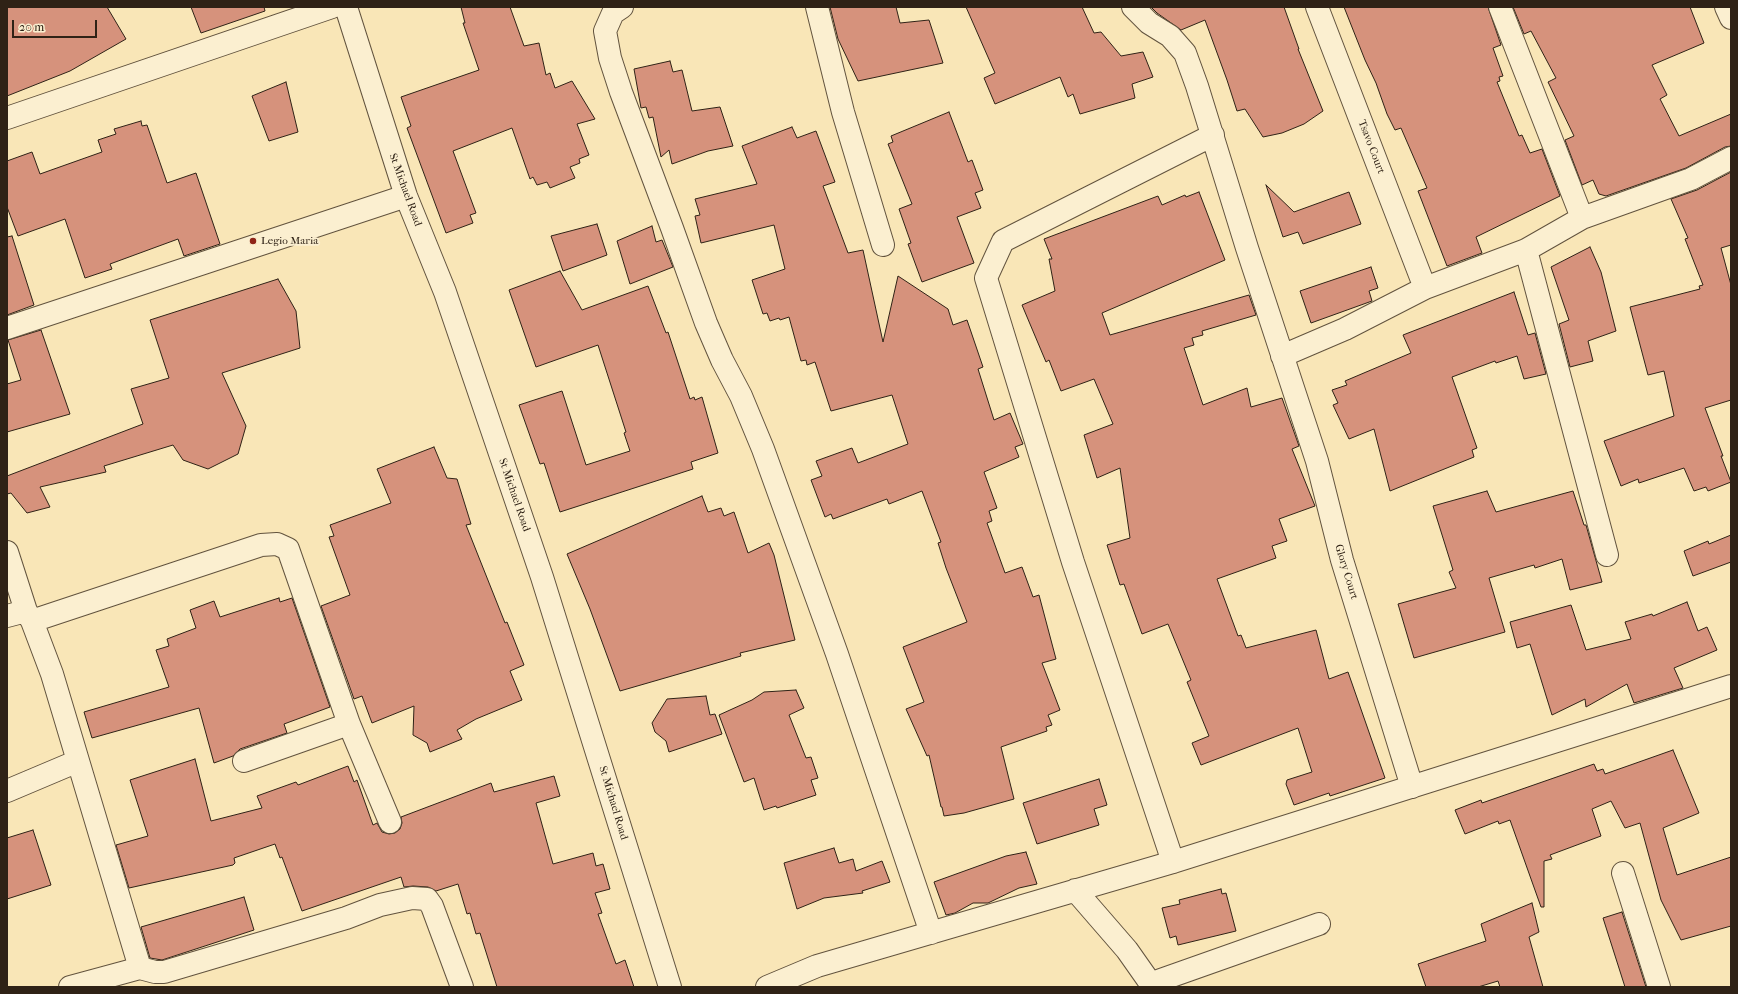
<!DOCTYPE html>
<html>
<head>
<meta charset="utf-8">
<style>
  body { margin:0 }
  #map { position:relative; width:1738px; height:994px; overflow:hidden; background:#f9e6b7; font-family:"IM FELL French Canon",serif }
  canvas { display:block }
  .frame { position:absolute; inset:0; border:8px solid #2f2216; pointer-events:none }
  .scale { position:absolute; left:12px; top:20px; width:85px; height:18px; box-sizing:border-box; border:2px solid #2f2216; border-top:0; padding-left:5px; font-size:12px; line-height:14px; white-space:nowrap; color:#2f2216; -webkit-text-stroke:3px #fbefd0; paint-order:stroke }
</style>
</head>
<body>
<div id="map">
<canvas width="1738" height="994"></canvas>
<div class="frame"></div>
<div class="scale">20 m</div>
</div>
<script>
const ctx = document.querySelector('canvas').getContext('2d');
ctx.lineJoin = 'round';
function fillPath(path, color) { ctx.fillStyle = color; ctx.fill(path, 'evenodd'); }
const shape = rows => new Path2D(rows.map(r => 'M' + r).join(''));
function stroke(path, color, width, dash) { ctx.strokeStyle = color; ctx.lineWidth = width; ctx.lineCap = dash ? 'butt' : 'round'; ctx.setLineDash(dash || []); ctx.stroke(path); }
function drawText(font, color, halo, rows, align = 'center') {
  ctx.font = font + ' "IM FELL French Canon",serif'; ctx.lineWidth = 3.5; ctx.setLineDash([]); ctx.textBaseline = 'middle'; ctx.strokeStyle = halo; ctx.fillStyle = color; for (const [text, x, y, turn = 0] of rows) {
    ctx.save(); ctx.translate(x, y); ctx.rotate((+turn || 0) * Math.PI / 180); ctx.textAlign = isNaN(turn) ? turn : align; if (halo) ctx.strokeText(text, 0, 0); ctx.fillText(text, 0, 0); ctx.restore();
  }
}
const building = shape([
  [7,7,107,7,126,39,70,71,7,96,7,7],
  [191,7,264,7,265,11,201,33,191,7],
  [461,7,510,7,524,46,539,43,546,75,550,73,555,88,572,81,595,119,577,124,589,155,579,159,580,163,570,167,575,178,550,188,547,182,537,185,533,177,530,179,512,128,453,151,476,213,470,215,473,223,446,233,407,128,411,126,401,97,479,70,463,23,465,23,461,7],
  [830,7,896,7,900,23,929,20,943,63,858,81,838,39,830,7],
  [966,7,1082,7,1094,33,1101,32,1121,56,1143,52,1153,77,1132,84,1135,98,1080,114,1073,94,1068,97,1060,77,995,104,984,78,995,73,966,7],
  [1151,7,1284,7,1299,49,1298,49,1323,111,1304,124,1282,133,1263,137,1245,109,1237,111,1227,80,1205,20,1181,30,1157,13,1151,7],
  [1344,7,1488,7,1501,45,1493,48,1503,76,1499,77,1500,81,1497,82,1519,136,1522,135,1530,153,1542,149,1560,196,1476,237,1482,253,1447,266,1418,191,1427,188,1401,128,1395,130,1387,114,1376,83,1365,60,1344,7],
  [1513,7,1690,7,1704,43,1652,65,1667,95,1660,99,1679,136,1731,114,1731,146,1725,147,1686,168,1606,196,1599,194,1593,180,1582,185,1565,140,1574,136,1548,82,1556,78,1531,31,1524,34,1513,7],
  [670,61,673,72,682,70,692,111,720,107,733,146,708,151,672,164,669,150,661,157,653,117,649,118,646,107,641,108,634,69,670,61],
  [286,82,298,132,269,141,252,96,286,82],
  [949,112,968,162,972,160,983,190,975,193,981,208,957,217,974,263,922,282,908,244,911,243,899,209,912,204,888,144,893,142,891,136,949,112],
  [141,121,142,126,147,125,167,183,196,173,220,244,184,256,178,239,110,264,112,269,85,278,65,219,18,236,7,207,7,161,32,152,40,174,102,152,98,140,116,134,114,129,141,121],
  [792,127,797,138,816,131,835,182,823,186,848,253,863,250,883,342,898,276,948,309,953,325,967,320,983,367,978,369,994,420,1010,413,1023,444,1015,447,1019,457,984,472,997,508,989,511,992,521,987,523,1005,573,1022,567,1033,597,1039,595,1056,659,1042,663,1060,710,1048,715,1052,725,1046,727,1047,731,1001,747,1014,799,964,813,944,816,942,807,941,807,929,755,927,756,906,709,924,702,903,647,967,622,946,568,938,543,941,542,922,491,889,504,887,499,833,519,831,514,825,517,811,480,822,476,816,461,852,448,858,463,908,444,892,395,831,411,815,362,807,365,806,360,801,361,789,317,780,320,779,318,770,321,767,313,763,314,752,280,785,269,774,225,701,243,695,216,700,215,695,199,757,184,742,146,792,127],
  [1731,172,1731,245,1721,248,1731,285,1731,400,1705,408,1723,456,1721,456,1731,482,1708,491,1706,487,1694,491,1684,468,1639,483,1638,479,1621,486,1604,441,1674,416,1664,371,1648,375,1630,307,1700,289,1699,286,1703,285,1685,239,1688,238,1671,199,1697,190,1731,172],
  [1266,185,1294,212,1349,192,1361,224,1303,244,1298,232,1283,237,1266,185],
  [1199,192,1225,260,1102,313,1110,335,1249,295,1256,315,1202,331,1203,335,1192,338,1194,345,1184,348,1203,405,1247,388,1251,407,1282,398,1299,446,1292,449,1315,506,1279,519,1287,541,1272,546,1276,558,1217,579,1238,636,1241,635,1246,648,1316,630,1329,679,1348,672,1385,778,1330,796,1329,793,1294,805,1286,784,1287,780,1312,772,1298,728,1201,765,1192,743,1209,736,1187,682,1191,680,1168,624,1142,634,1124,584,1120,585,1107,545,1130,538,1120,468,1097,478,1084,435,1113,424,1094,379,1061,391,1049,360,1046,362,1022,305,1055,291,1049,259,1052,259,1044,239,1158,196,1162,205,1185,195,1186,197,1199,192],
  [597,224,607,255,563,271,551,236,597,224],
  [652,226,656,242,662,240,673,267,630,284,617,241,652,226],
  [12,236,34,305,7,315,7,237,12,236],
  [1590,247,1601,272,1616,331,1588,341,1593,361,1570,367,1559,324,1569,320,1551,267,1590,247],
  [1371,267,1378,288,1369,291,1372,301,1311,323,1300,291,1371,267],
  [560,271,582,310,648,286,666,333,668,332,690,399,694,397,695,400,702,397,718,453,691,462,693,469,560,512,544,463,540,464,519,405,562,391,586,465,630,451,624,433,626,432,598,345,536,367,509,290,560,271],
  [278,279,296,311,300,348,222,373,246,426,238,454,208,469,183,460,173,445,104,466,106,472,40,487,50,507,27,513,11,493,7,494,7,476,143,424,131,389,169,378,150,320,278,279],
  [1514,292,1528,335,1535,333,1546,374,1524,379,1517,356,1496,363,1495,361,1452,377,1477,448,1472,450,1474,457,1390,491,1374,429,1349,439,1333,405,1338,403,1332,390,1347,385,1345,381,1411,353,1403,335,1514,292],
  [41,330,70,414,7,432,7,384,21,380,8,340,41,330],
  [434,447,447,478,457,479,471,524,466,525,505,623,507,622,524,665,510,671,522,700,476,719,457,730,462,739,430,752,427,743,413,735,414,706,372,723,362,696,354,699,321,606,350,595,329,537,334,536,330,525,391,503,377,469,434,447],
  [1487,491,1496,512,1573,491,1584,525,1586,525,1602,582,1570,590,1562,559,1535,568,1534,565,1489,578,1505,632,1414,658,1398,604,1456,588,1449,572,1453,570,1433,506,1487,491],
  [702,496,708,512,721,508,724,516,734,512,748,553,769,543,774,555,795,640,740,653,741,656,620,691,590,609,567,554,702,496],
  [1731,535,1731,562,1693,576,1684,551,1708,541,1709,544,1731,535],
  [279,598,280,602,292,598,330,707,284,724,287,733,240,749,233,756,214,763,199,708,92,738,84,712,169,687,156,650,169,646,167,639,196,628,190,610,214,601,220,617,279,598],
  [1687,602,1698,631,1707,627,1717,650,1674,668,1683,688,1634,703,1627,684,1586,707,1585,699,1552,715,1530,644,1517,648,1510,622,1571,605,1586,650,1631,639,1625,622,1652,614,1653,616,1687,602],
  [796,690,804,708,789,715,806,758,811,757,818,778,811,780,816,795,777,808,776,806,764,810,754,778,744,782,719,715,752,700,764,692,796,690],
  [706,696,710,715,715,714,722,734,669,752,666,741,655,732,652,723,667,699,706,696],
  [1673,750,1699,813,1663,828,1677,875,1731,857,1731,926,1681,940,1661,900,1640,823,1625,828,1611,801,1592,809,1601,836,1550,855,1552,859,1544,861,1544,907,1541,907,1510,820,1499,824,1498,821,1465,834,1455,810,1481,800,1482,803,1594,764,1597,771,1603,769,1605,774,1673,750],
  [195,759,211,821,262,808,257,796,296,782,298,785,348,766,354,782,357,780,373,825,377,823,382,832,389,834,395,833,400,829,402,823,401,817,491,783,494,792,554,776,560,796,536,803,553,864,593,853,596,866,603,864,610,889,595,893,602,913,598,914,616,964,625,960,634,987,497,987,480,933,476,934,470,913,467,914,458,884,436,891,428,887,413,886,404,887,401,877,302,911,282,857,280,858,275,844,234,858,235,863,233,865,129,888,116,845,148,836,130,780,195,759],
  [1099,779,1107,805,1094,809,1099,825,1037,844,1023,803,1099,779],
  [33,830,51,885,7,899,7,838,33,830],
  [834,848,839,863,853,859,856,871,882,861,890,882,862,891,863,893,824,898,797,909,784,863,834,848],
  [1026,852,1037,884,1019,888,988,903,973,903,955,913,946,915,934,882,1006,856,1026,852],
  [1221,889,1222,894,1226,893,1236,931,1178,945,1176,936,1170,938,1162,908,1180,904,1179,900,1221,889],
  [244,897,254,930,162,960,150,958,141,927,244,897],
  [1532,903,1539,932,1529,937,1543,987,1500,987,1498,981,1478,987,1426,987,1418,964,1486,941,1481,924,1532,903],
  [1622,912,1646,987,1625,987,1603,918,1622,912]
]);
fillPath(building, '#d6927c');
stroke(building, '#2f2216', 1);
const street = shape([
  [346,7,406,196,445,292,542,577,670,987],
  [622,7,613,13,605,31,610,58,621,92,672,228,706,323,722,360,741,396,763,449,837,654,931,933],
  [817,7,843,112,883,245],
  [1133,7,1149,23,1170,36,1185,53,1197,86,1247,248,1317,461,1342,560,1412,787],
  [1317,7,1425,288],
  [1500,7,1582,218],
  [1726,7,1731,18],
  [7,118,332,7],
  [1526,250,1607,555],
  [7,328,406,196],
  [1282,356,1345,329,1425,288,1526,250,1582,218,1691,179,1731,158],
  [7,552,26,611,32,621,52,674,140,968,155,972,164,972,346,918,380,905,412,898,427,899,432,906,462,987],
  [7,616,26,611],
  [32,621,261,545,277,544,288,549,349,724,390,822],
  [244,761,349,724],
  [7,791,78,761],
  [1173,862,1073,562,986,278,1003,241,1213,135],
  [1623,873,1659,987],
  [1075,890,1127,950,1153,987],
  [1152,983,1319,924],
  [70,987,140,968],
  [767,987,817,966,1173,862,1731,686]
]);
stroke(street, '#62533e', 24);
stroke(street, '#fbefd0', 22);
for (const [x, y, r, color] of [
  [253,241,4,"#8f2418"]
]) { const dot = new Path2D(); dot.arc(x, y, r, 0, 2 * Math.PI); ctx.fillStyle = color; ctx.fill(dot); stroke(dot, '#fbefd0', 1.5); }
drawText('11px', '#2f2216', '#fbefd0', [
  ["Tsavo Court",1371,147,69],
  ["St Michael Road",405,190,70],
  ["St Michael Road",514,495,71],
  ["Glory Court",1346,572,73],
  ["St Michael Road",613,803,73]
]);
drawText('11px', '#2f2216', '#fbefd0', [
  ["Legio Maria",261,241]
], 'left');
</script>
</body>
</html>
